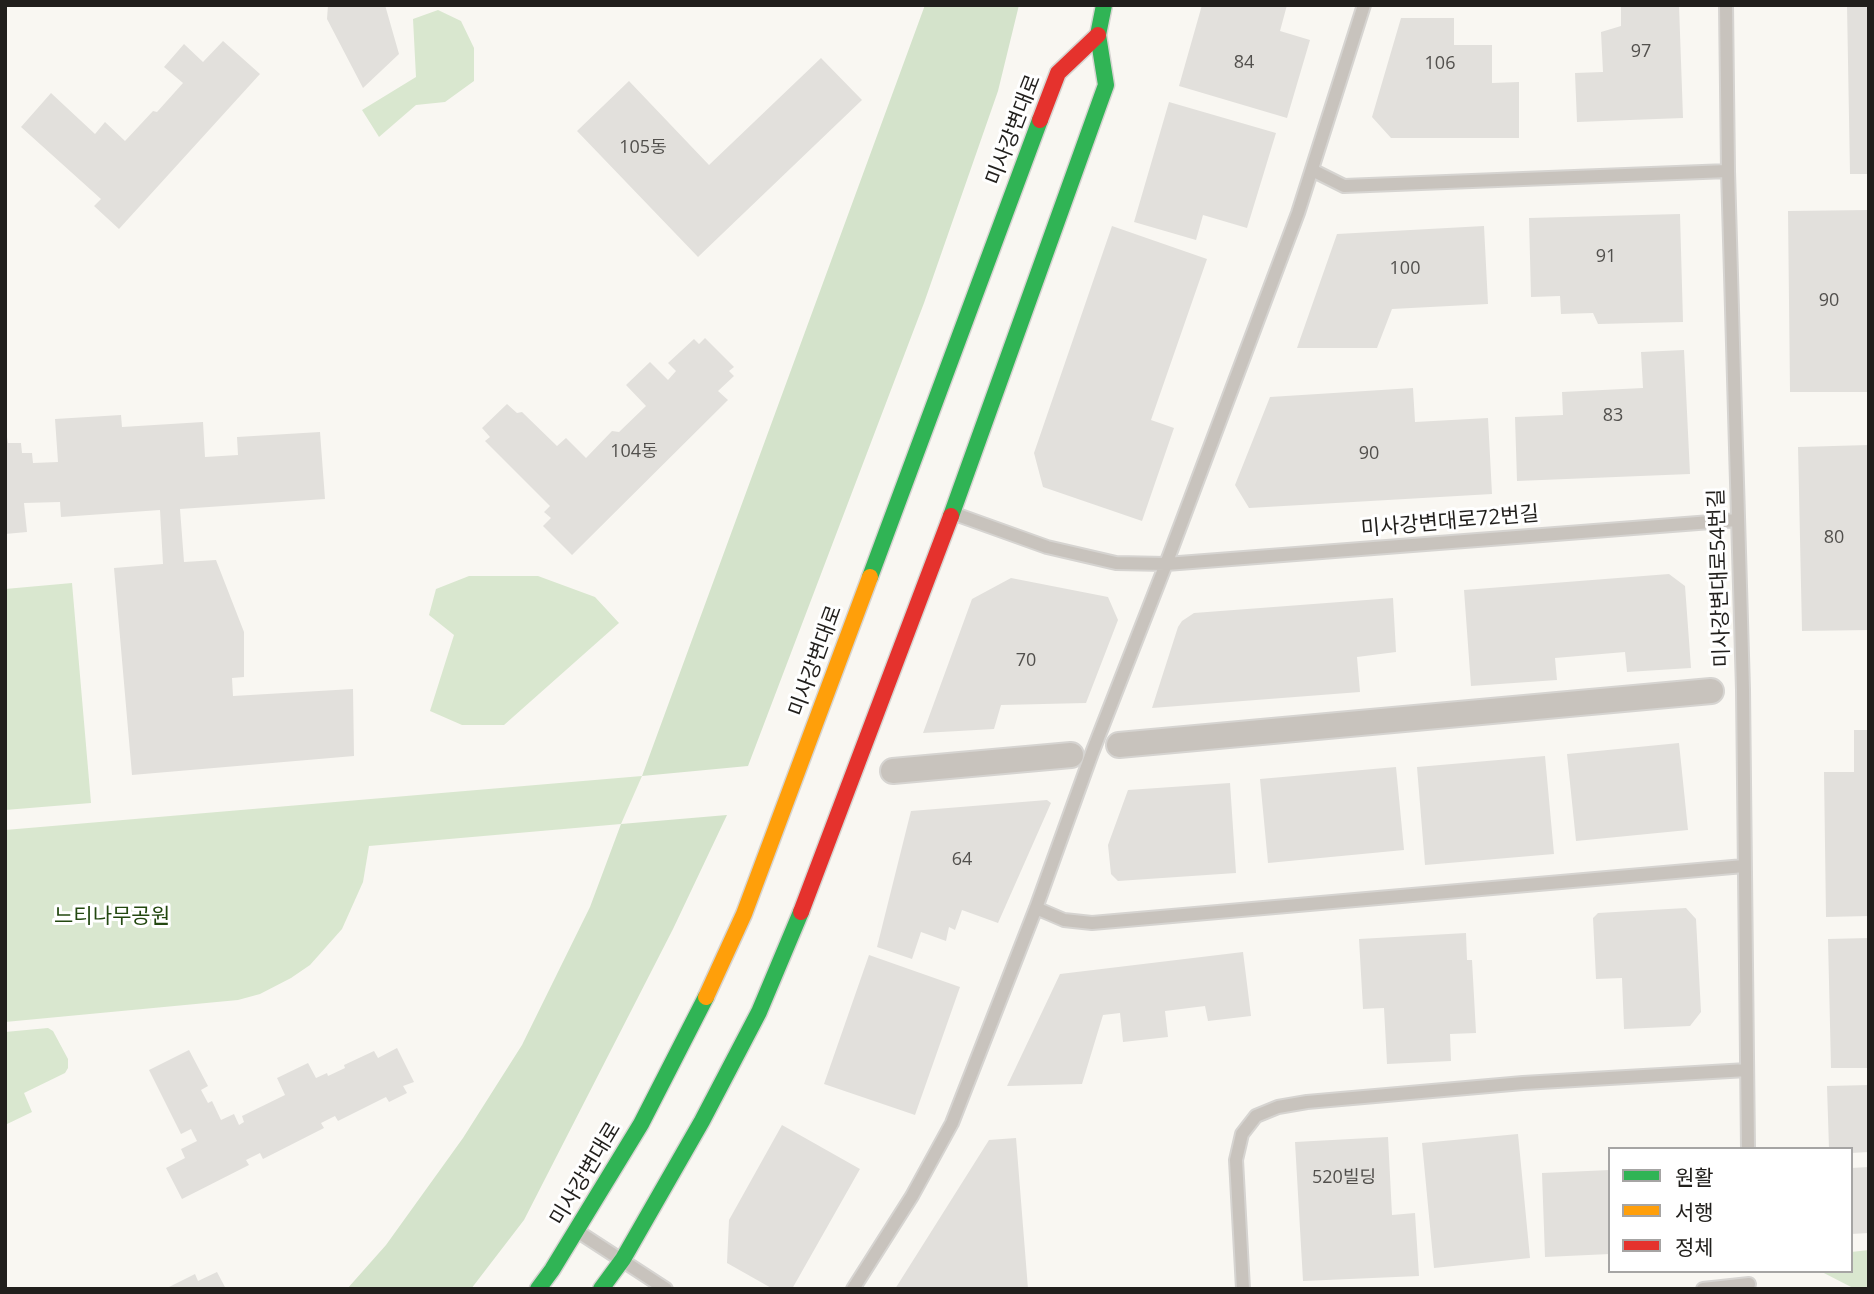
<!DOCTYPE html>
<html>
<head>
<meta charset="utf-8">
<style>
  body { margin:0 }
  #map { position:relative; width:1874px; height:1294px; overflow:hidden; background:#f9f7f2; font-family:"Open Sans","Noto Sans KR",sans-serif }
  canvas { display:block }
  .frame { position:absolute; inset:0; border:7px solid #211f1c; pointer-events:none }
  .legend { position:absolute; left:1608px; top:1147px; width:245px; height:126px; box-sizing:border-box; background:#fff; border:2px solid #a6a5a4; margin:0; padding:9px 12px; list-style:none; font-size:21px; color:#211f1c }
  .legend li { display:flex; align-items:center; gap:14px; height:35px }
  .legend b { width:35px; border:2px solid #a6a5a4 }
</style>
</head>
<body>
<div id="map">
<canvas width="1874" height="1294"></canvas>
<div class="frame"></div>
<ul class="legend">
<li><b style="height:9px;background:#30b455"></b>원활</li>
<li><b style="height:9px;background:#ff9f0a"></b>서행</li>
<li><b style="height:9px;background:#e5322d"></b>정체</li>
</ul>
</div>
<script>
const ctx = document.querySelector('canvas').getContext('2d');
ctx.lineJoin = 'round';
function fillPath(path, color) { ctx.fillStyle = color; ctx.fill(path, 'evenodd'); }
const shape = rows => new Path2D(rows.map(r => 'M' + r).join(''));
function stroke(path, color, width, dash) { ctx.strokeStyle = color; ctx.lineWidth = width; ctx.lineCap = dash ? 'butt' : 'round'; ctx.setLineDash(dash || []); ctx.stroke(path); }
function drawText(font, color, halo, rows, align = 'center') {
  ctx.font = font + ' "Open Sans","Noto Sans KR",sans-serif'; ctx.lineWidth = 6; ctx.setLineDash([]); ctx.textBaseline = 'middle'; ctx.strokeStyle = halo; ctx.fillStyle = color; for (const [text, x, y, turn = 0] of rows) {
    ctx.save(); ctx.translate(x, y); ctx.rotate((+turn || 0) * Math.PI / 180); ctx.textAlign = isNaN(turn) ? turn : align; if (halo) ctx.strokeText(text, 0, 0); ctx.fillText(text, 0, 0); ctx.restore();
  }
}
fillPath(shape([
  [438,10,461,21,474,48,474,81,445,102,416,105,379,137,362,110,416,77,413,19],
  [469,576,538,576,595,597,619,623,504,725,462,725,430,711,454,635,429,615,436,589],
  [72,583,91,803,5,810,5,589],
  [642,776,621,824,369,846,363,882,342,929,310,965,291,978,260,994,238,1000,5,1022,5,830],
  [48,1028,53,1031,68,1059,68,1068,65,1073,24,1093,32,1112,5,1125,5,1032],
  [1869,1250,1869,1289,1855,1289,1820,1271,1851,1271,1851,1252]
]), '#d9e7cf');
fillPath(shape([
  [925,5,1019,5,998,91,924,303,748,766,642,776],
  [727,815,673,929,524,1220,471,1289,347,1289,386,1245,463,1138,522,1045,590,907,621,824]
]), '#d4e3cb');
fillPath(shape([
  [328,5,385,5,399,54,363,88,327,19],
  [1202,5,1287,5,1280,31,1310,40,1287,118,1179,86],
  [1621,5,1679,5,1683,118,1577,122,1575,73,1603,72,1601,32,1621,26],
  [1847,5,1869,5,1869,174,1850,174],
  [1401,18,1454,18,1454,45,1492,45,1492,83,1519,82,1519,138,1391,138,1372,117],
  [223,41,260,74,119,229,94,206,101,199,21,127,51,93,95,134,105,122,125,141,153,111,157,112,183,83,164,67,184,44,203,62],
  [821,58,862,100,698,257,577,131,629,81,709,165],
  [1169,102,1276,133,1247,228,1203,215,1196,240,1134,222],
  [1869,210,1869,392,1790,392,1788,211],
  [1680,214,1683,322,1598,324,1593,313,1561,314,1560,296,1531,297,1529,218],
  [1112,226,1207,259,1151,420,1174,428,1142,521,1043,487,1034,453],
  [1484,226,1488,304,1392,309,1377,348,1297,348,1337,234],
  [705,338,734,367,729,371,734,376,718,391,728,400,572,555,543,526,551,518,544,512,550,506,485,441,490,437,482,428,507,404,517,413,522,412,557,446,566,438,586,458,612,431,619,432,646,406,626,385,650,362,668,380,676,371,668,363,694,339,699,344],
  [1684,350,1690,474,1517,481,1515,417,1563,415,1562,392,1643,388,1641,352],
  [1413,388,1415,422,1488,418,1492,494,1249,508,1235,485,1270,397],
  [121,415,122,427,203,422,205,457,238,455,237,437,320,432,325,499,180,509,184,562,216,560,244,632,244,677,232,678,233,696,353,689,354,756,132,775,114,568,163,564,160,510,61,517,60,502,24,503,27,532,5,534,5,437,7,437,8,443,21,443,22,453,32,453,33,463,58,462,55,419],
  [1869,445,1869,630,1802,631,1798,447],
  [1669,574,1685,586,1691,668,1627,672,1625,652,1555,658,1557,680,1471,686,1464,590],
  [1011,578,1108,597,1118,620,1086,703,1001,705,994,729,923,733,972,599],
  [1393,598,1396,652,1357,657,1360,692,1152,708,1178,627,1182,621,1194,613],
  [1854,730,1869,730,1869,916,1826,917,1824,772,1854,772],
  [1679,743,1688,830,1576,841,1567,754],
  [1545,756,1554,854,1425,865,1417,767],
  [1396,767,1404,850,1268,863,1260,779],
  [1230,783,1236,873,1118,881,1111,874,1108,845,1128,790],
  [1047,800,1051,803,998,923,962,910,955,930,949,927,946,941,921,932,912,959,877,947,911,811],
  [1686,908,1696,919,1701,1012,1690,1026,1624,1029,1622,978,1596,979,1593,918,1598,913],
  [1466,933,1467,960,1472,960,1476,1033,1450,1034,1451,1061,1387,1064,1384,1008,1363,1009,1359,939],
  [1869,938,1869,1068,1831,1068,1828,939],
  [1243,952,1251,1016,1208,1021,1205,1006,1165,1011,1168,1037,1123,1042,1120,1013,1103,1015,1082,1084,1007,1086,1060,974],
  [869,955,960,987,915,1115,824,1084],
  [397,1048,414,1082,403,1086,407,1093,389,1102,386,1097,338,1121,335,1116,321,1123,324,1128,263,1159,260,1153,246,1160,249,1165,182,1199,166,1168,185,1158,181,1149,197,1141,191,1129,181,1134,149,1070,189,1050,208,1086,201,1090,208,1103,212,1101,221,1120,234,1114,239,1125,244,1122,242,1116,285,1095,277,1078,308,1063,316,1078,327,1073,328,1076,345,1068,344,1065,374,1051,378,1058],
  [1869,1085,1869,1152,1851,1153,1851,1149,1829,1149,1827,1086],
  [782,1125,860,1169,792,1289,773,1289,727,1263,729,1220],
  [1518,1134,1530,1258,1434,1268,1422,1143],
  [1388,1137,1392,1215,1415,1213,1419,1276,1303,1281,1295,1142],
  [1016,1138,1028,1289,895,1289,989,1140],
  [1869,1167,1869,1233,1851,1234,1851,1168],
  [1610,1170,1610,1254,1545,1257,1542,1173],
  [217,1272,226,1289,165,1289,195,1274,198,1281]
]), '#e2e0dc');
const lane = shape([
  [1726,5,1728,171,1743,690,1748,1149],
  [1312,170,1344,186,1728,171],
  [955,514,1047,547,1116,563,1166,564,1737,520],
  [1036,908,1064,920,1092,923,1744,866],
  [577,1231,666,1289],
  [853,1289,912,1196,952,1123,1036,908,1092,753,1166,564,1298,213,1364,5],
  [1243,1289,1236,1160,1242,1134,1256,1116,1278,1107,1307,1102,1523,1083,1747,1070],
  [1703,1289,1749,1284]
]);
const street = shape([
  [1119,745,1711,691],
  [893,771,1071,755]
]);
const fast = shape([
  [951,516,1106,85,1098,35,1104,5],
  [870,577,1040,120],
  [538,1289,552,1270,641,1124,706,997],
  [601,1289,623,1259,702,1121,759,1012,801,912]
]);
const slow = shape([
  [706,997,744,914,870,577]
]);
const jam = shape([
  [1040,120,1058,73,1098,35],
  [801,912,951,516]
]);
stroke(lane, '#d6d4d1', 16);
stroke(street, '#d6d4d1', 28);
stroke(fast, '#d6d4d1', 19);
stroke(slow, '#d6d4d1', 19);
stroke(jam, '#d6d4d1', 19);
stroke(lane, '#c8c3bd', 12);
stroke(street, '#c8c3bd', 24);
stroke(fast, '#30b455', 16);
stroke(slow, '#ff9f0a', 16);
stroke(jam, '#e5322d', 16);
drawText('18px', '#52504d', null, [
  ["97",1641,52],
  ["84",1244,63],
  ["106",1440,64],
  ["105동",643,148],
  ["91",1606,257],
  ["100",1405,269],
  ["90",1829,301],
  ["83",1613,416],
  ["104동",634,452],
  ["90",1369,454],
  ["80",1834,538],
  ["70",1026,661],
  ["64",962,860],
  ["520빌딩",1344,1178]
]);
drawText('21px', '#211f1c', '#fff', [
  ["미사강변대로",1014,130,-69],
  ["미사강변대로72번길",1450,522,-5],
  ["미사강변대로54번길",1720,578,-92],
  ["미사강변대로",816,661,-70],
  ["미사강변대로",586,1174,-59]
]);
drawText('21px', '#234810', '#fff', [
  ["느티나무공원",112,917]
]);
</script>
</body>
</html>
